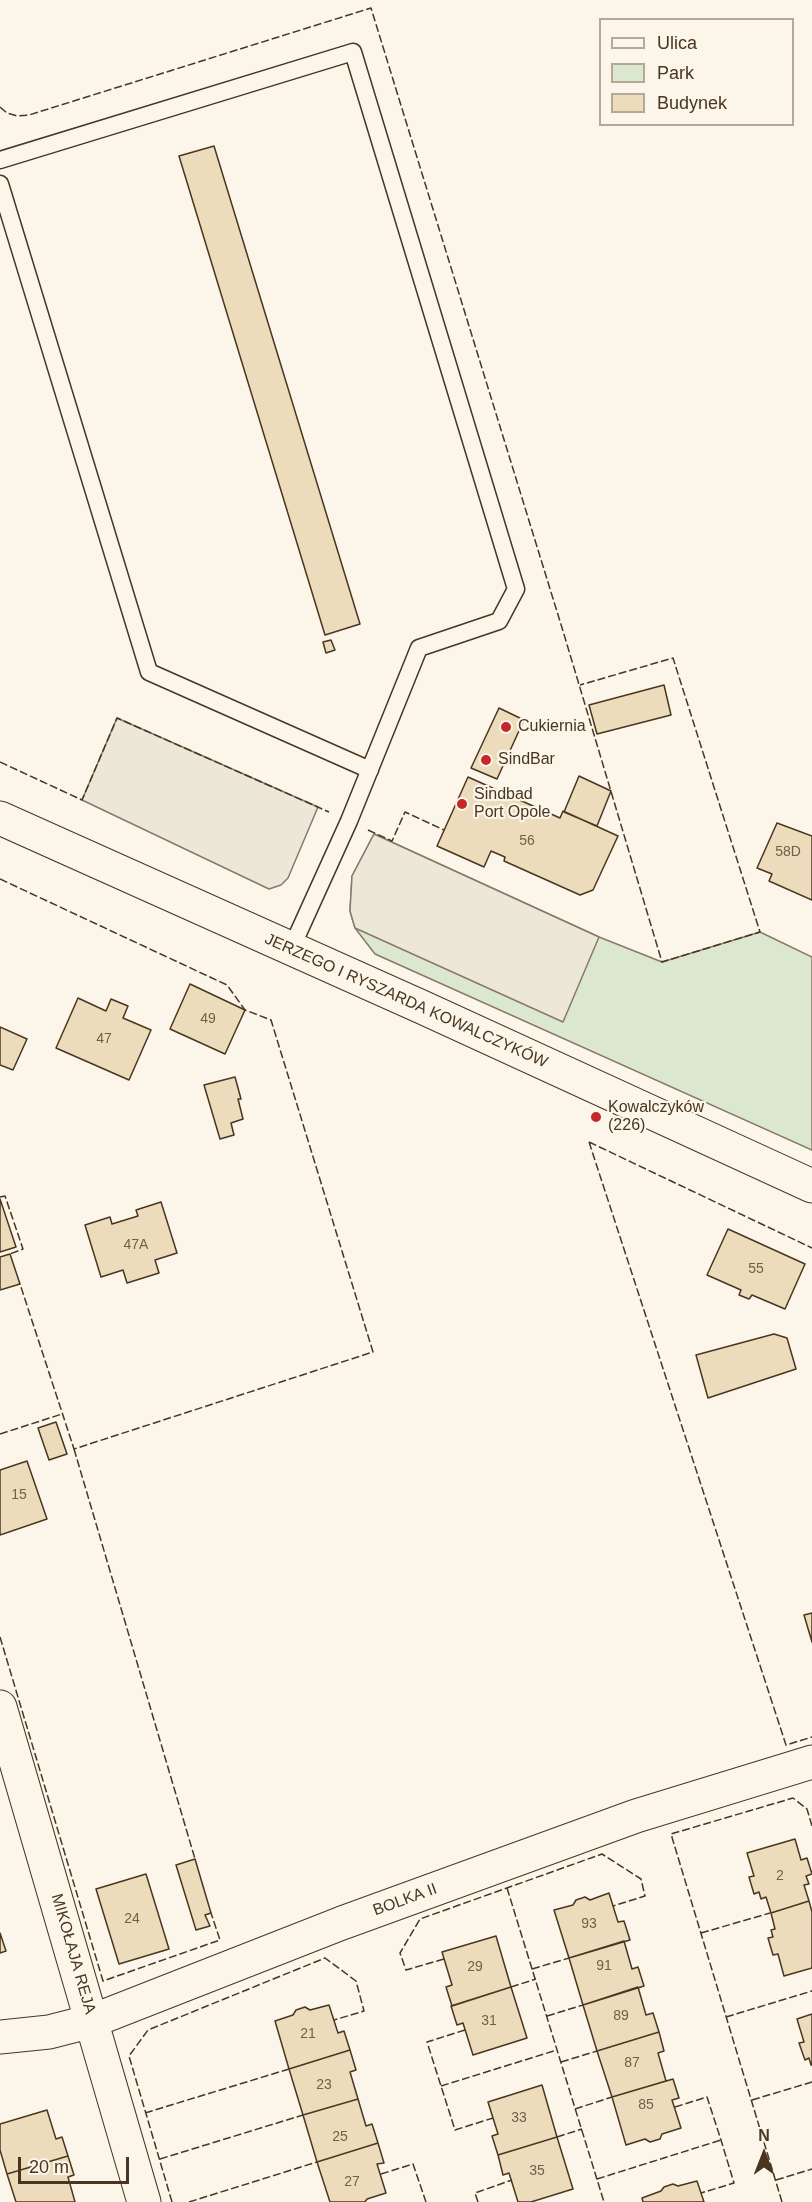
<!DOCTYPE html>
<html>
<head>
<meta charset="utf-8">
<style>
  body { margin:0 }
  #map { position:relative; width:812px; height:2202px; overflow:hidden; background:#fbf6e9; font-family:Helvetica,sans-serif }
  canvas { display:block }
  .legend { position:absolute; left:599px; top:18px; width:195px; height:108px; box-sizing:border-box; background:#fbf6e9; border:2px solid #b4a999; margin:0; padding:8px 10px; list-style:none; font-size:18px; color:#4a3520 }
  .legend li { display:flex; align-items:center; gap:12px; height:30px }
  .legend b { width:30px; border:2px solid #b4a999 }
  .north { position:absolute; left:734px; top:2124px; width:60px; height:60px; -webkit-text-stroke:4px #fbf6e9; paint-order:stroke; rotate:0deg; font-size:16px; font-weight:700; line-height:24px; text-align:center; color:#4a3520 }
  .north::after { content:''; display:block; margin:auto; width:21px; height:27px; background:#4a3520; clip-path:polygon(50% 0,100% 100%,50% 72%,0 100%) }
  .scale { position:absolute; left:18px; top:2157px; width:111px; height:27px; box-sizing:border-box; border:3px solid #4a3520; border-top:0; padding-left:8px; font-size:18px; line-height:21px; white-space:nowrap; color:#4a3520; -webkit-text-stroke:4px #fbf6e9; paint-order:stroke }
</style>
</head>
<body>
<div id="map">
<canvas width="812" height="2202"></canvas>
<ul class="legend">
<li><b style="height:8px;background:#fbf6e9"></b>Ulica</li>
<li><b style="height:16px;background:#dce7d0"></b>Park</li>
<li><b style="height:16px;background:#ecdcbc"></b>Budynek</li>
</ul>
<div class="north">N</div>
<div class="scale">20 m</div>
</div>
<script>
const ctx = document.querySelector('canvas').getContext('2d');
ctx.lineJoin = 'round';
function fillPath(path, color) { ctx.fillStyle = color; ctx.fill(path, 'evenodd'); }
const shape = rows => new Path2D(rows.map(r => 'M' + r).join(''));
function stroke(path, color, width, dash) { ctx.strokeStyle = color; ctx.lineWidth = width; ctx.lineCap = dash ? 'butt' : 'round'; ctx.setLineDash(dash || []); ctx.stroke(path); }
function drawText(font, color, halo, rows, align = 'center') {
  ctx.font = font + ' Helvetica,sans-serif'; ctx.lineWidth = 4.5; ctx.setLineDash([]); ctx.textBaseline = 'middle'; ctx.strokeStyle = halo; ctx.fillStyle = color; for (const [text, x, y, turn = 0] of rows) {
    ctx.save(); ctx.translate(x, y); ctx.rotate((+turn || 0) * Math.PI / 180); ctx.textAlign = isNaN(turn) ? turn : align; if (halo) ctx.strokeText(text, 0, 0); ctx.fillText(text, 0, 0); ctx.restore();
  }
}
const green = shape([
  [374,834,599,937,662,962,760,932,812,957,812,1150,375,954,355,928,350,911,352,876,374,834]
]);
fillPath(green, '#dce7d0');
stroke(green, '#887966', 1.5);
const parking = shape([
  [117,718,318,807,288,878,281,885,269,889,82,800,117,718],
  [374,834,599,937,563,1022,355,928,350,911,352,876,374,834]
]);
fillPath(parking, '#ede7d9');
stroke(parking, '#887966', 1.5);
const building = shape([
  [214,146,360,624,325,635,179,156,214,146],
  [331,640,335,650,326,653,323,642,331,640],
  [664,685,671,715,597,734,589,705,664,685],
  [499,708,524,720,497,779,471,768,499,708],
  [579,776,611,791,597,826,564,812,579,776],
  [468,777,560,818,563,811,618,836,593,890,580,895,504,861,505,857,491,851,484,867,437,846,468,777],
  [777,823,812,836,812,900,769,881,772,874,757,868,777,823],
  [190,984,245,1010,225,1054,170,1029,190,984],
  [78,998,106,1011,111,999,128,1006,123,1018,151,1030,129,1080,56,1048,78,998],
  [0,1027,27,1039,13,1070,0,1065,0,1027],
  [235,1077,241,1099,238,1099,243,1119,231,1123,234,1135,220,1139,204,1085,235,1077],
  [0,1199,16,1247,0,1252,0,1199],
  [161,1202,177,1253,155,1260,159,1273,127,1283,123,1270,101,1277,85,1225,110,1217,112,1224,138,1216,136,1210,161,1202],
  [728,1229,805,1264,785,1309,752,1295,749,1299,739,1295,741,1290,707,1275,728,1229],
  [10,1254,20,1284,0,1290,0,1257,10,1254],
  [774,1334,787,1338,796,1369,708,1398,696,1355,774,1334],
  [56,1422,67,1454,49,1460,38,1428,56,1422],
  [27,1461,47,1519,0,1535,0,1470,27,1461],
  [812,1613,812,1642,804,1615,812,1613],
  [795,1839,801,1860,807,1858,812,1874,806,1876,809,1884,804,1885,809,1901,771,1913,766,1897,761,1899,759,1892,754,1894,749,1877,754,1876,747,1853,795,1839],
  [195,1859,211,1913,205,1915,210,1926,196,1930,176,1865,195,1859],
  [146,1874,169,1949,119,1964,96,1889,146,1874],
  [609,1893,618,1922,624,1921,630,1940,569,1958,554,1910,573,1905,576,1900,585,1897,590,1900,609,1893],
  [809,1901,812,1912,812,1968,784,1976,778,1954,773,1955,768,1938,773,1937,771,1930,775,1929,771,1913,809,1901],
  [0,1933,6,1951,0,1953,0,1933],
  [496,1936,511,1987,452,2006,446,1987,452,1985,442,1952,496,1936],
  [624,1941,632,1969,638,1967,644,1986,583,2005,569,1958,624,1941],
  [511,1987,527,2038,473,2055,463,2023,457,2025,451,2006,511,1987],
  [638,1987,646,2015,653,2013,659,2032,597,2051,583,2005,638,1987],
  [329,2005,338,2033,344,2031,350,2050,289,2069,275,2021,293,2015,296,2010,305,2007,310,2010,329,2005],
  [812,2014,812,2065,811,2065,809,2058,805,2060,799,2043,804,2042,797,2019,812,2014],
  [659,2032,664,2051,658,2053,666,2081,612,2097,597,2051,659,2032],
  [350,2050,356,2070,350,2072,358,2099,303,2115,289,2069,350,2050],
  [673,2079,679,2098,672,2100,681,2128,662,2134,660,2139,650,2142,645,2139,626,2145,612,2097,673,2079],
  [542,2085,557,2137,498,2155,492,2136,498,2134,488,2102,542,2085],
  [358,2099,366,2126,372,2124,378,2143,317,2162,303,2115,358,2099],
  [47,2110,56,2139,62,2137,68,2156,7,2174,0,2150,0,2124,47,2110],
  [557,2137,573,2189,531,2202,518,2202,509,2173,503,2175,498,2155,557,2137],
  [378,2143,384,2163,377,2164,386,2193,367,2199,365,2202,330,2202,317,2162,378,2143],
  [68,2156,74,2175,68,2177,75,2202,16,2202,7,2174,68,2156],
  [697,2181,704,2202,643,2202,642,2198,661,2191,664,2187,673,2184,678,2186,697,2181]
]);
fillPath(building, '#ecdcbc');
stroke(building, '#4a3520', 1.5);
const lane = shape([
  [0,160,353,52,516,589,499,621,419,648,349,821,291,949],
  [0,184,149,672,370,770]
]);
const street = shape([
  [0,1707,144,2202],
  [0,2037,49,2032,92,2021,342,1923,636,1816,812,1762]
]);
const secondary = shape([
  [0,818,424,1008,812,1186]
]);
stroke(lane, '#4a3520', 19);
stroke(street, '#4a3520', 35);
stroke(secondary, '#4a3520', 35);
stroke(lane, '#fbf6e9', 16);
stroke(street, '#fbf6e9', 33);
stroke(secondary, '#fbf6e9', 33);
stroke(shape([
  [0,107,7,113,17,116,29,115,371,8,563,631,662,962,760,932,673,658,580,685],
  [0,762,82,800,117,718,329,812],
  [368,830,392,841,405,812,444,830],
  [0,879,227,985,245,1010,271,1020,373,1352,74,1449,20,1284],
  [589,1142,786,1745,812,1737],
  [589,1142,812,1248],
  [0,1197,5,1196,23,1249,10,1254],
  [0,1434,62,1414],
  [74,1449,195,1859],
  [0,1637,103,1981,220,1940,211,1913],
  [507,1888,604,2202],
  [701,1933,770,1913],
  [444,1959,406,1970,400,1953,420,1919,602,1854,641,1879,645,1896,613,1906],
  [532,1969,569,1958],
  [511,1987,536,1979],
  [547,2016,583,2005],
  [726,2017,812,1991],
  [465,2030,427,2042,455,2130,493,2118],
  [561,2062,597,2051],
  [441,2086,557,2050],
  [752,2100,812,2082],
  [675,2107,707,2097,721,2140,734,2183,701,2193],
  [575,2109,612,2097],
  [145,2113,289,2069],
  [557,2137,582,2129],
  [160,2159,303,2115],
  [381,2174,413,2164,426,2202],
  [597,2179,721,2140],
  [776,2180,812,2169],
  [172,2202,129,2056,148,2030,325,1958,356,1981,364,2011,334,2020],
  [189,2202,317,2162],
  [478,2202,475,2193,512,2180],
  [782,2202,671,1834,793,1798,807,1809,812,1826]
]), '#4a3520', 1.5, [8, 3]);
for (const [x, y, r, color] of [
  [506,727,6,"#c62828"],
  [486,760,6,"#c62828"],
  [462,804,6,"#c62828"],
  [596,1117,6,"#c62828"]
]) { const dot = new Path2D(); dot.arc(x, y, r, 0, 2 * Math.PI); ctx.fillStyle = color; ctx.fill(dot); stroke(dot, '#fbf6e9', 2); }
drawText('14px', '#725f47', null, [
  ["56",527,841],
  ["58D",788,852],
  ["49",208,1019],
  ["47",104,1039],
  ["47A",136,1245],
  ["55",756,1269],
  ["15",19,1495],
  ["2",780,1876],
  ["24",132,1919],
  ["93",589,1924],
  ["91",604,1966],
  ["29",475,1967],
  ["89",621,2016],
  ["31",489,2021],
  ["21",308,2034],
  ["87",632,2063],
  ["23",324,2085],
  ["85",646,2105],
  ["33",519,2118],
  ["25",340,2137],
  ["35",537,2171],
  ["27",352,2182]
]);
drawText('16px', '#4a3520', '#fbf6e9', [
  ["Cukiernia",518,727],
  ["SindBar",498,760],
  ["Sindbad",474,795],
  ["Port Opole",474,813],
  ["Kowalczyków",608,1108],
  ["(226)",608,1126]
], 'left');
drawText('16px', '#4a3520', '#fbf6e9', [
  ["JERZEGO I RYSZARDA KOWALCZYKÓW",406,1001,24],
  ["BOLKA II",405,1900,-20],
  ["MIKOŁAJA REJA",73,1954,74]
]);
</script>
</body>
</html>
